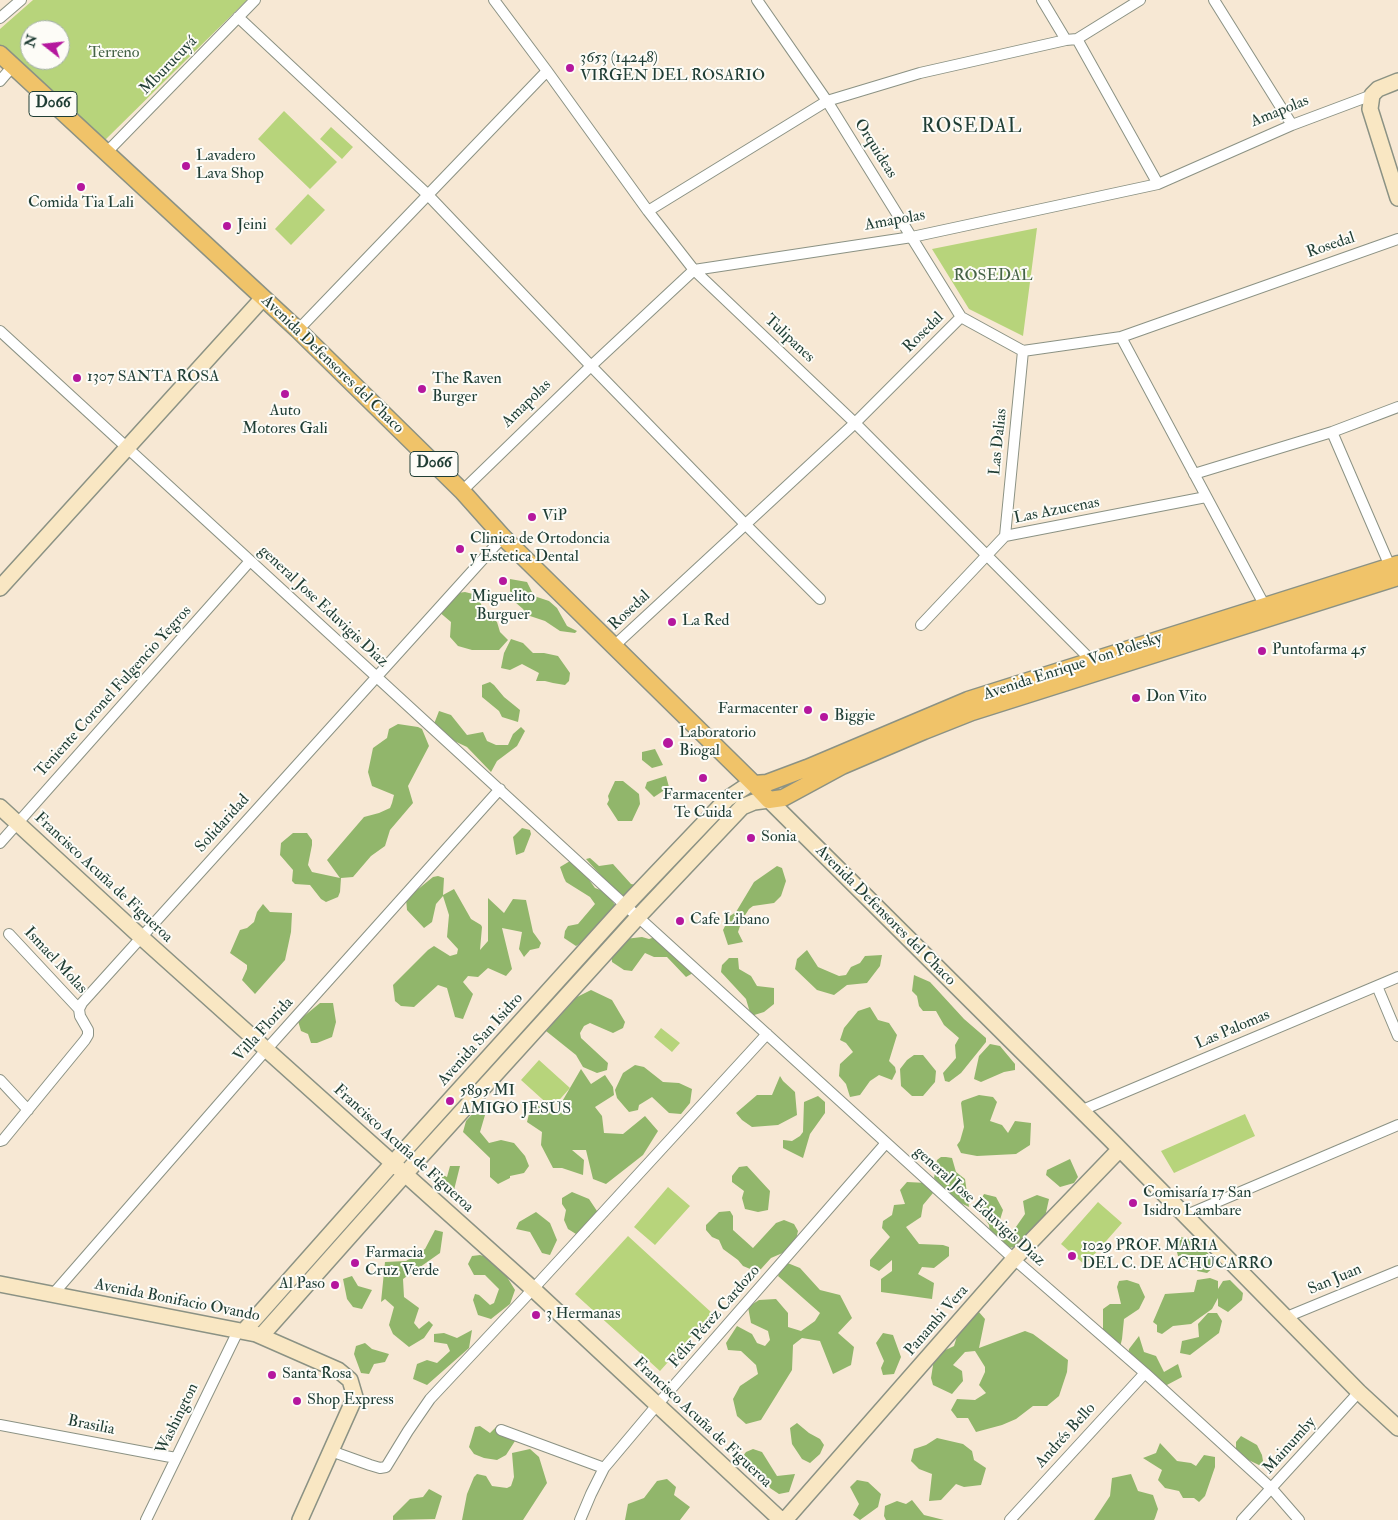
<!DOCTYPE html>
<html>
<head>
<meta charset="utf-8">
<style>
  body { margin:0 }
  #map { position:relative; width:1398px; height:1520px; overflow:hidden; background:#f7e8d4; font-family:"IM FELL Double Pica",serif }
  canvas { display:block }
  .north { position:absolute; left:20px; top:20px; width:50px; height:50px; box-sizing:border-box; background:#fdfcf7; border:1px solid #a4b0a9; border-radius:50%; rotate:286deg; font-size:14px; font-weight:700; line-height:20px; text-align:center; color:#1f3d34 }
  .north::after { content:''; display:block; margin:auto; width:18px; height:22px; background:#b5179e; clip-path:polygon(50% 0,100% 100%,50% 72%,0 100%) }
</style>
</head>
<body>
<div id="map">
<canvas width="1398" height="1520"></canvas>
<div class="north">N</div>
</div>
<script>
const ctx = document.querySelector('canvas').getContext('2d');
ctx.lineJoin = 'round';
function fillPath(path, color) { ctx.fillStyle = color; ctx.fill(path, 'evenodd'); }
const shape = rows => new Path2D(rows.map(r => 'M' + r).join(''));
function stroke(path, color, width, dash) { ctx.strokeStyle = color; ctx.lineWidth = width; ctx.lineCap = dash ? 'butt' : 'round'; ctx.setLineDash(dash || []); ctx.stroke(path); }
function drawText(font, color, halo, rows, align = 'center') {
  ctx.font = font + ' "IM FELL Double Pica",serif'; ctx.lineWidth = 4; ctx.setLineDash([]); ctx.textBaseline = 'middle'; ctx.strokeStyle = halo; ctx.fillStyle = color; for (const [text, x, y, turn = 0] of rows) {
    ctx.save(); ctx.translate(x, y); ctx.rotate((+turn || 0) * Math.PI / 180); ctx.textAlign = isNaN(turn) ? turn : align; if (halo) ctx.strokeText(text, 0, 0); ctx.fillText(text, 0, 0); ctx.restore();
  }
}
fillPath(shape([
  [33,0,247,0,104,141,0,52,0,29],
  [30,30,60,30,60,60,30,60],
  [284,111,337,162,310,189,258,139],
  [331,127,353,147,342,159,320,139],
  [308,194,325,210,291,245,275,229],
  [1037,228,1023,336,969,309,932,249],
  [615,926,618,929,418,1149,415,1148],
  [661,1028,680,1043,672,1052,654,1037],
  [539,1060,570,1088,552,1108,521,1080],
  [1245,1114,1255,1136,1174,1173,1161,1151],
  [668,1187,690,1206,655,1245,634,1227],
  [1098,1202,1122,1223,1085,1265,1061,1244],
  [628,1236,712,1313,660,1371,575,1294]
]), '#b7d47b');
fillPath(shape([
  [510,579,527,582,534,596,549,601,557,608,567,626,577,631,575,633,560,631,545,621,527,615,523,609,515,602,510,591],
  [465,592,477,595,484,611,497,622,500,632,508,640,499,650,472,650,458,646,450,637,451,622,438,611,450,594],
  [511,639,523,643,533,653,544,653,558,656,570,673,569,681,565,685,553,683,545,681,536,681,539,673,522,664,510,670,501,668,504,653],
  [490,682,494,685,504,697,520,710,518,722,502,717,499,711,482,697,482,685],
  [439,711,451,715,467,735,483,732,487,741,496,745,508,745,513,734,521,727,525,731,517,746,497,761,491,772,467,747,450,739,434,724],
  [398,724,418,727,422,729,429,746,408,786,413,803,390,830,385,846,371,856,353,877,341,878,340,892,338,897,326,902,321,899,310,885,295,884,292,881,293,870,280,855,281,843,293,833,307,833,312,840,312,845,308,865,312,872,340,878,327,860,364,817,379,813,390,808,392,803,394,795,372,786,368,772,373,748,387,738,389,729],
  [655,749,663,765,652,768,642,760,642,752],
  [666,776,669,787,654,797,645,788,647,782],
  [615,781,623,781,639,794,640,804,632,821,618,821,607,804,609,800,608,796],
  [522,828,530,830,531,834,524,852,516,855,513,837],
  [590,858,599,866,613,864,631,884,642,886,633,897,620,897,586,859],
  [570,861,582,870,595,888,606,892,615,905,602,930,576,946,564,938,565,931,568,926,578,924,595,904,590,897,566,882,564,878,560,867],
  [777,866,782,868,786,881,781,896,774,903,753,906,749,909,742,920,738,932,743,942,728,945,723,930,730,916,736,912,754,882],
  [438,876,444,878,443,895,454,889,471,919,481,925,482,927,480,950,488,941,488,898,504,913,513,899,526,900,533,932,541,943,539,948,530,950,524,957,519,949,522,932,502,928,512,969,506,976,488,968,478,977,468,976,463,982,473,994,463,1019,455,1017,447,988,438,985,414,1007,401,1006,395,1001,393,985,428,950,434,946,450,956,457,954,458,949,447,937,449,915,443,896,436,904,432,922,424,928,407,910,406,899,433,877],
  [263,904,270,912,292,913,291,932,285,960,255,994,242,980,247,969,247,965,230,953,240,930,247,928,254,922,257,912],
  [642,937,649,939,655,937,693,973,686,977,667,957,654,957,645,953,632,971,624,970,612,962,611,951,625,939],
  [807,950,818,967,839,976,846,975,851,967,860,963,865,956,882,955,880,966,867,983,847,985,834,995,817,990,795,969,797,959],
  [729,958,738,958,739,969,751,976,757,986,774,988,774,1004,764,1012,751,1016,746,999,721,972,722,965],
  [914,975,930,982,964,1019,986,1038,986,1042,961,1073,949,1082,945,1081,943,1073,956,1058,955,1045,959,1038,944,1025,936,1011,923,1011,919,1006,917,996,912,991],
  [591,990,612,1000,625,1022,623,1028,613,1033,590,1023,584,1026,580,1033,581,1038,608,1063,607,1070,597,1073,583,1067,576,1055,546,1031,577,997],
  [320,1003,333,1003,336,1022,332,1037,317,1043,311,1043,308,1034,301,1031,298,1021],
  [870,1007,878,1020,889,1023,897,1035,889,1061,895,1067,896,1072,892,1080,879,1075,870,1081,860,1095,850,1097,846,1084,839,1076,840,1064,853,1052,846,1043,840,1040,844,1028,858,1011],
  [990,1044,1000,1046,1015,1064,1015,1070,1004,1072,981,1082,974,1079,975,1074,979,1056],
  [914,1055,923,1055,936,1071,935,1082,923,1096,912,1096,901,1086,900,1069,907,1060],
  [635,1065,644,1067,663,1082,679,1083,692,1089,690,1103,681,1114,669,1113,652,1097,639,1105,638,1110,629,1112,617,1098,615,1090,623,1073],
  [581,1069,591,1084,605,1075,613,1087,614,1095,595,1107,602,1116,604,1133,623,1134,645,1116,658,1131,643,1155,606,1184,593,1179,586,1150,572,1150,584,1160,583,1175,562,1168,553,1168,541,1145,542,1132,527,1122,529,1114,542,1100,550,1102,548,1110,556,1112],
  [780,1076,783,1081,795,1092,797,1115,778,1125,752,1127,742,1120,736,1113,757,1095,772,1095],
  [979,1095,993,1097,997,1102,990,1121,1002,1125,1008,1133,1015,1121,1031,1123,1030,1145,1016,1154,977,1156,961,1153,957,1145,960,1141,964,1127,961,1103,962,1101],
  [818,1096,825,1102,825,1113,810,1134,803,1158,783,1148,783,1140,792,1141,800,1136,803,1132,804,1102],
  [474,1112,485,1115,480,1132,489,1143,501,1140,514,1143,525,1156,529,1166,524,1173,510,1176,510,1178,498,1184,490,1177,490,1158,463,1132,466,1121],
  [941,1157,946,1157,952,1158,956,1172,965,1179,969,1207,948,1197,934,1178,937,1160],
  [1070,1159,1078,1177,1074,1183,1060,1187,1046,1175,1047,1170],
  [450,1166,460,1166,454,1190,446,1192,431,1178,435,1171,447,1177],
  [747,1166,770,1191,768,1210,758,1212,745,1209,742,1198,744,1191,732,1182,732,1176,739,1167],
  [907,1182,927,1183,933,1193,923,1205,921,1217,906,1227,919,1244,943,1245,949,1247,949,1256,934,1268,922,1267,918,1274,934,1283,932,1299,881,1292,881,1279,892,1271,892,1260,879,1271,870,1266,870,1260,890,1237,882,1228,883,1221,892,1215,894,1205,905,1204,900,1190],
  [572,1192,589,1199,601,1217,589,1237,584,1239,568,1229,564,1220,566,1210,562,1204,562,1198],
  [984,1194,996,1197,1003,1210,999,1223,1011,1234,1025,1214,1023,1201,1037,1195,1049,1199,1045,1217,1015,1247,1009,1248,990,1234,989,1225,977,1207],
  [730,1211,733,1216,733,1230,753,1248,776,1223,784,1220,794,1224,798,1231,794,1248,771,1258,761,1269,755,1271,743,1266,738,1260,723,1249,719,1240,712,1237,706,1230,706,1225,719,1212],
  [536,1212,550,1223,557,1240,550,1255,542,1253,530,1232,516,1229,519,1222],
  [435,1230,443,1232,440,1253,403,1279,404,1297,419,1308,414,1323,419,1329,429,1321,433,1325,424,1338,409,1347,393,1334,389,1325,394,1307,385,1299,381,1302,385,1262,406,1261,425,1249],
  [1181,1237,1189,1239,1208,1253,1214,1267,1207,1273,1197,1271,1198,1269,1178,1256,1175,1244],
  [480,1255,490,1258,507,1277,515,1290,510,1304,491,1319,478,1315,473,1300,475,1294,479,1295,490,1305,494,1303,499,1289,485,1275,474,1275,468,1264,472,1256],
  [785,1262,800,1268,820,1290,840,1295,852,1318,838,1333,854,1347,851,1365,833,1374,820,1341,802,1338,793,1345,792,1370,761,1420,746,1424,737,1416,733,1399,740,1386,758,1374,756,1365,741,1351,728,1350,726,1343,737,1326,752,1334,757,1343,765,1346,770,1340,768,1331,751,1323,748,1307,759,1300,776,1299,788,1313,788,1327,801,1331,815,1321,820,1313,778,1276],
  [352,1276,358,1286,372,1290,362,1309,353,1307,347,1299,343,1279],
  [1210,1278,1218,1281,1218,1289,1223,1281,1230,1280,1243,1293,1242,1300,1228,1312,1218,1306,1218,1298,1212,1309,1191,1324,1173,1326,1162,1334,1157,1332,1157,1325,1153,1322,1165,1294,1194,1292,1197,1280],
  [1127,1280,1139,1284,1145,1297,1139,1309,1124,1319,1122,1339,1120,1347,1103,1336,1103,1309,1110,1304,1121,1304,1117,1287,1119,1281],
  [978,1311,985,1319,979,1348,1025,1331,1033,1334,1068,1360,1067,1372,1059,1396,1047,1406,1033,1406,1016,1419,1002,1425,976,1432,968,1418,957,1418,951,1410,957,1399,975,1400,986,1393,979,1385,985,1372,985,1367,975,1351,965,1352,953,1365,962,1371,963,1381,952,1394,933,1385,931,1378,934,1359,937,1354,954,1346,961,1323,964,1320],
  [1208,1313,1217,1313,1222,1321,1219,1333,1190,1355,1180,1353,1182,1341,1199,1337,1198,1324],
  [472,1330,469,1348,427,1385,413,1379,417,1364,427,1360,437,1363,450,1351,447,1344,434,1342,434,1334,444,1333,457,1338],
  [883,1333,893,1335,901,1357,894,1374,883,1375,881,1368,884,1361,876,1343],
  [1139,1336,1144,1352,1156,1356,1164,1372,1178,1364,1182,1377,1165,1386,1128,1355,1129,1349],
  [365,1343,372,1349,389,1354,385,1362,374,1364,369,1374,361,1373,354,1354,356,1346],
  [797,1423,809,1433,820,1439,824,1445,820,1454,810,1463,802,1459,792,1444,790,1428],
  [480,1426,490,1433,496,1427,513,1432,515,1441,506,1455,497,1460,484,1458,474,1454,469,1447,475,1427],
  [1241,1436,1257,1445,1262,1455,1263,1461,1261,1466,1236,1454,1236,1442],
  [937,1438,963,1444,972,1451,974,1460,986,1468,981,1485,964,1487,956,1484,941,1500,929,1501,932,1474,919,1469,911,1461,914,1449,926,1445],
  [1160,1443,1177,1461,1191,1463,1196,1466,1204,1455,1215,1457,1215,1467,1205,1496,1199,1502,1194,1498,1183,1498,1179,1491,1165,1488,1158,1480,1162,1470,1143,1458,1156,1453],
  [530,1449,539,1457,547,1483,523,1520,462,1520,467,1494,474,1477,477,1474,486,1476,492,1486,507,1488,511,1486,514,1477,512,1453],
  [753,1449,762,1452,777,1476,795,1474,789,1492,779,1494,770,1488,766,1478,745,1464,743,1456,746,1452],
  [1131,1474,1138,1491,1153,1495,1158,1509,1155,1518,1154,1520,1094,1520,1110,1496,1112,1478],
  [667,1479,676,1487,674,1495,690,1507,680,1520,625,1520,628,1504,644,1498,657,1481],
  [857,1480,868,1482,881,1494,878,1507,860,1520,853,1515,859,1504,850,1487],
  [429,1489,442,1496,435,1519,393,1520,393,1516,410,1499,423,1497],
  [912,1500,924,1515,944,1520,886,1520,884,1516,885,1506,897,1501,906,1504]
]), '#91b66b');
const street = shape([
  [494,0,547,71,648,211,694,270,855,423,1092,661,1093,664],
  [757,0,827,101,961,317],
  [1042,0,1066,40],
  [1214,0,1292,125],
  [238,17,427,194,591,366,745,524,820,599],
  [0,18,21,0],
  [1077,39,1158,184],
  [0,81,12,67],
  [106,153,255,0],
  [648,211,827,101,920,73,1066,40,1077,39,1140,0],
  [961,317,1023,351,1121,337,1398,239],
  [298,330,547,71],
  [0,331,638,917,1014,1259,1145,1373,1272,1489,1299,1520],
  [1121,337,1267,610],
  [1332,432,1392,571],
  [1194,474,1332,432,1398,407],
  [462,491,591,366,694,270,912,237,1158,184,1292,125,1372,95],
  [1005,536,1023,351],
  [921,625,1005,536,1206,497],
  [614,646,855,423,961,317],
  [0,843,250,561],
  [9,934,79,1009],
  [1377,986,1398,1036],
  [0,1080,28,1110],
  [1080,1111,1398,977],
  [0,1141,3,1140,85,1040,88,1035,88,1030,80,1016,79,1009,82,1003,503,537],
  [1184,1216,1398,1125],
  [54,1293,266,1050,500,789],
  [1284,1318,1398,1271],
  [0,1425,176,1458],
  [501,1430,604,1468],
  [331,1451,370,1465,380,1468,386,1467,408,1431,430,1399,533,1289,767,1034],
  [146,1520,238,1331],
  [580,1520,591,1494,604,1468,657,1405,886,1143],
  [1010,1520,1145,1373],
  [1242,1520,1359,1392]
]);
const secondary = shape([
  [1398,81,1378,89,1372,95,1370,109,1398,198],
  [0,588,263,298],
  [0,807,141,937,533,1289,781,1520],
  [0,1284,256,1334,338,1370,350,1380,355,1397,300,1520],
  [244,1331,393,1163,626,905,727,799,748,785,754,784],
  [262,1335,405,1174,638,917,742,807,754,802,769,800,1111,1140,1359,1392,1398,1428],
  [785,1520,1014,1259,1119,1150]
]);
const primary = shape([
  [0,54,298,330,462,491,503,537,754,784,769,800,783,798,842,766,924,731,972,712,1398,577],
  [754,784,767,783,807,768,968,700,1398,564]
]);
stroke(street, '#8b9284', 12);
stroke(secondary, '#8b9284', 18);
stroke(primary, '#8b9284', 19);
stroke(street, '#fff', 10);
stroke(secondary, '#f9e7c3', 15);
stroke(primary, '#f0c369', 16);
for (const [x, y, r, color] of [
  [570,68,5,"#b5179e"],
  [186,166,5,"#b5179e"],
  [81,187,5,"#b5179e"],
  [227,226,5,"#b5179e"],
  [77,378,5,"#b5179e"],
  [422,389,5,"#b5179e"],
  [285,394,5,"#b5179e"],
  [532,517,5,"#b5179e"],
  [460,549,5,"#b5179e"],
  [503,581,5,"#b5179e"],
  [672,622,5,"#b5179e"],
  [1262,651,5,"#b5179e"],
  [1136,698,5,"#b5179e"],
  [808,710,5,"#b5179e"],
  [824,717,5,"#b5179e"],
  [668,743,6,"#b5179e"],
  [703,778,5,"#b5179e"],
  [751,838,5,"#b5179e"],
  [680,921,5,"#b5179e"],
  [450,1101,5,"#b5179e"],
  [1133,1203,5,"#b5179e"],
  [1072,1256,5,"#b5179e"],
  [355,1263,5,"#b5179e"],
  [335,1285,5,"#b5179e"],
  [536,1315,5,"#b5179e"],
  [272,1375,5,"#b5179e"],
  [297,1401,5,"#b5179e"]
]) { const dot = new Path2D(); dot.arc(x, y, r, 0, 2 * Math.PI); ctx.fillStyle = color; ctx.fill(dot); stroke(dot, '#fdfcf7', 2); }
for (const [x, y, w] of [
  [53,104,48],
  [434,464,48]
]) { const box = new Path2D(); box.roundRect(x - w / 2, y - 12.5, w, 25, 4); ctx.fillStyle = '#fdfcf7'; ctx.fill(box); stroke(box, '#1f3d34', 1); }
drawText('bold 15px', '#1f3d34', null, [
  ["D066",53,104],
  ["D066",434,464]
]);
drawText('16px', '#456346', '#fdfcf7', [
  ["Terreno",114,54],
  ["ROSEDAL",993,277]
]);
drawText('16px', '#1f3d34', '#fdfcf7', [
  ["3653 (14248)",580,59],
  ["VIRGEN DEL ROSARIO",580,77],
  ["Lavadero",196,157],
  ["Lava Shop",196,175],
  ["Comida Tia Lali",81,204,"center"],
  ["Jeini",237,226],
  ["1307 SANTA ROSA",87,378],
  ["The Raven",432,380],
  ["Burger",432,398],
  ["Auto",285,412,"center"],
  ["Motores Gali",285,430,"center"],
  ["ViP",542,517],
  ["Clinica de Ortodoncia",470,540],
  ["y Estetica Dental",470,558],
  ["Miguelito",503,598,"center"],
  ["Burguer",503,616,"center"],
  ["La Red",682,622],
  ["Puntofarma 45",1272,651],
  ["Don Vito",1146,698],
  ["Farmacenter",798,710,"right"],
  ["Biggie",834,717],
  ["Laboratorio",679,734],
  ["Biogal",679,752],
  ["Farmacenter",703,796,"center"],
  ["Te Cuida",703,814,"center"],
  ["Sonia",761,838],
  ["Cafe Libano",690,921],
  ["5895 MI",460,1092],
  ["AMIGO JESUS",460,1110],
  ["Comisaría 17 San",1143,1194],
  ["Isidro Lambare",1143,1212],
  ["1029 PROF. MARIA",1082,1247],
  ["DEL C. DE ACHUCARRO",1082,1265],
  ["Farmacia",365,1254],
  ["Cruz Verde",365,1272],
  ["Al Paso",325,1285,"right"],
  ["3 Hermanas",546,1315],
  ["Santa Rosa",282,1375],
  ["Shop Express",307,1401]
], 'left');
drawText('16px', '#1f3d34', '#fdfcf7', [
  ["Mburucuyá",169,66,-46],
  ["Amapolas",1280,112,-22],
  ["Orquideas",875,149,58],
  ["Amapolas",895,221,-10],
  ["Rosedal",1331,246,-19],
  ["Rosedal",924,333,-45],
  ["Tulipanes",789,339,43],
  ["Avenida Defensores del Chaco",332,365,44],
  ["Amapolas",527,404,-44],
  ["Las Dalias",999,442,-84],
  ["Las Azucenas",1057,511,-11],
  ["general Jose Eduvigis Diaz",323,607,43],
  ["Rosedal",630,611,-43],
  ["Avenida Enrique Von Polesky",1073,667,-18],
  ["Teniente Coronel Fulgencio Yegros",114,692,-48],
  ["Solidaridad",223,824,-48],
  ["Francisco Acuña de Figueroa",103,878,43],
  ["Avenida Defensores del Chaco",885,916,45],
  ["Ismael Molas",55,961,47],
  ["Villa Florida",264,1030,-48],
  ["Las Palomas",1233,1030,-23],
  ["Avenida San Isidro",481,1040,-48],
  ["Francisco Acuña de Figueroa",403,1149,42],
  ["general Jose Eduvigis Diaz",979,1207,42],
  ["San Juan",1335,1280,-23],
  ["Avenida Bonifacio Ovando",177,1301,11],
  ["Félix Pérez Cardozo",715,1317,-49],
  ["Panambi Vera",937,1321,-49],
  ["Washington",178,1419,-64],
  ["Francisco Acuña de Figueroa",702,1423,43],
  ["Brasilia",91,1426,11],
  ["Andrés Bello",1066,1436,-48],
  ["Mainumby",1290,1446,-48]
]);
ctx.letterSpacing = '1px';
drawText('19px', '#1f3d34', '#fdfcf7', [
  ["ROSEDAL",972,128]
]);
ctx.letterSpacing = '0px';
</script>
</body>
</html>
